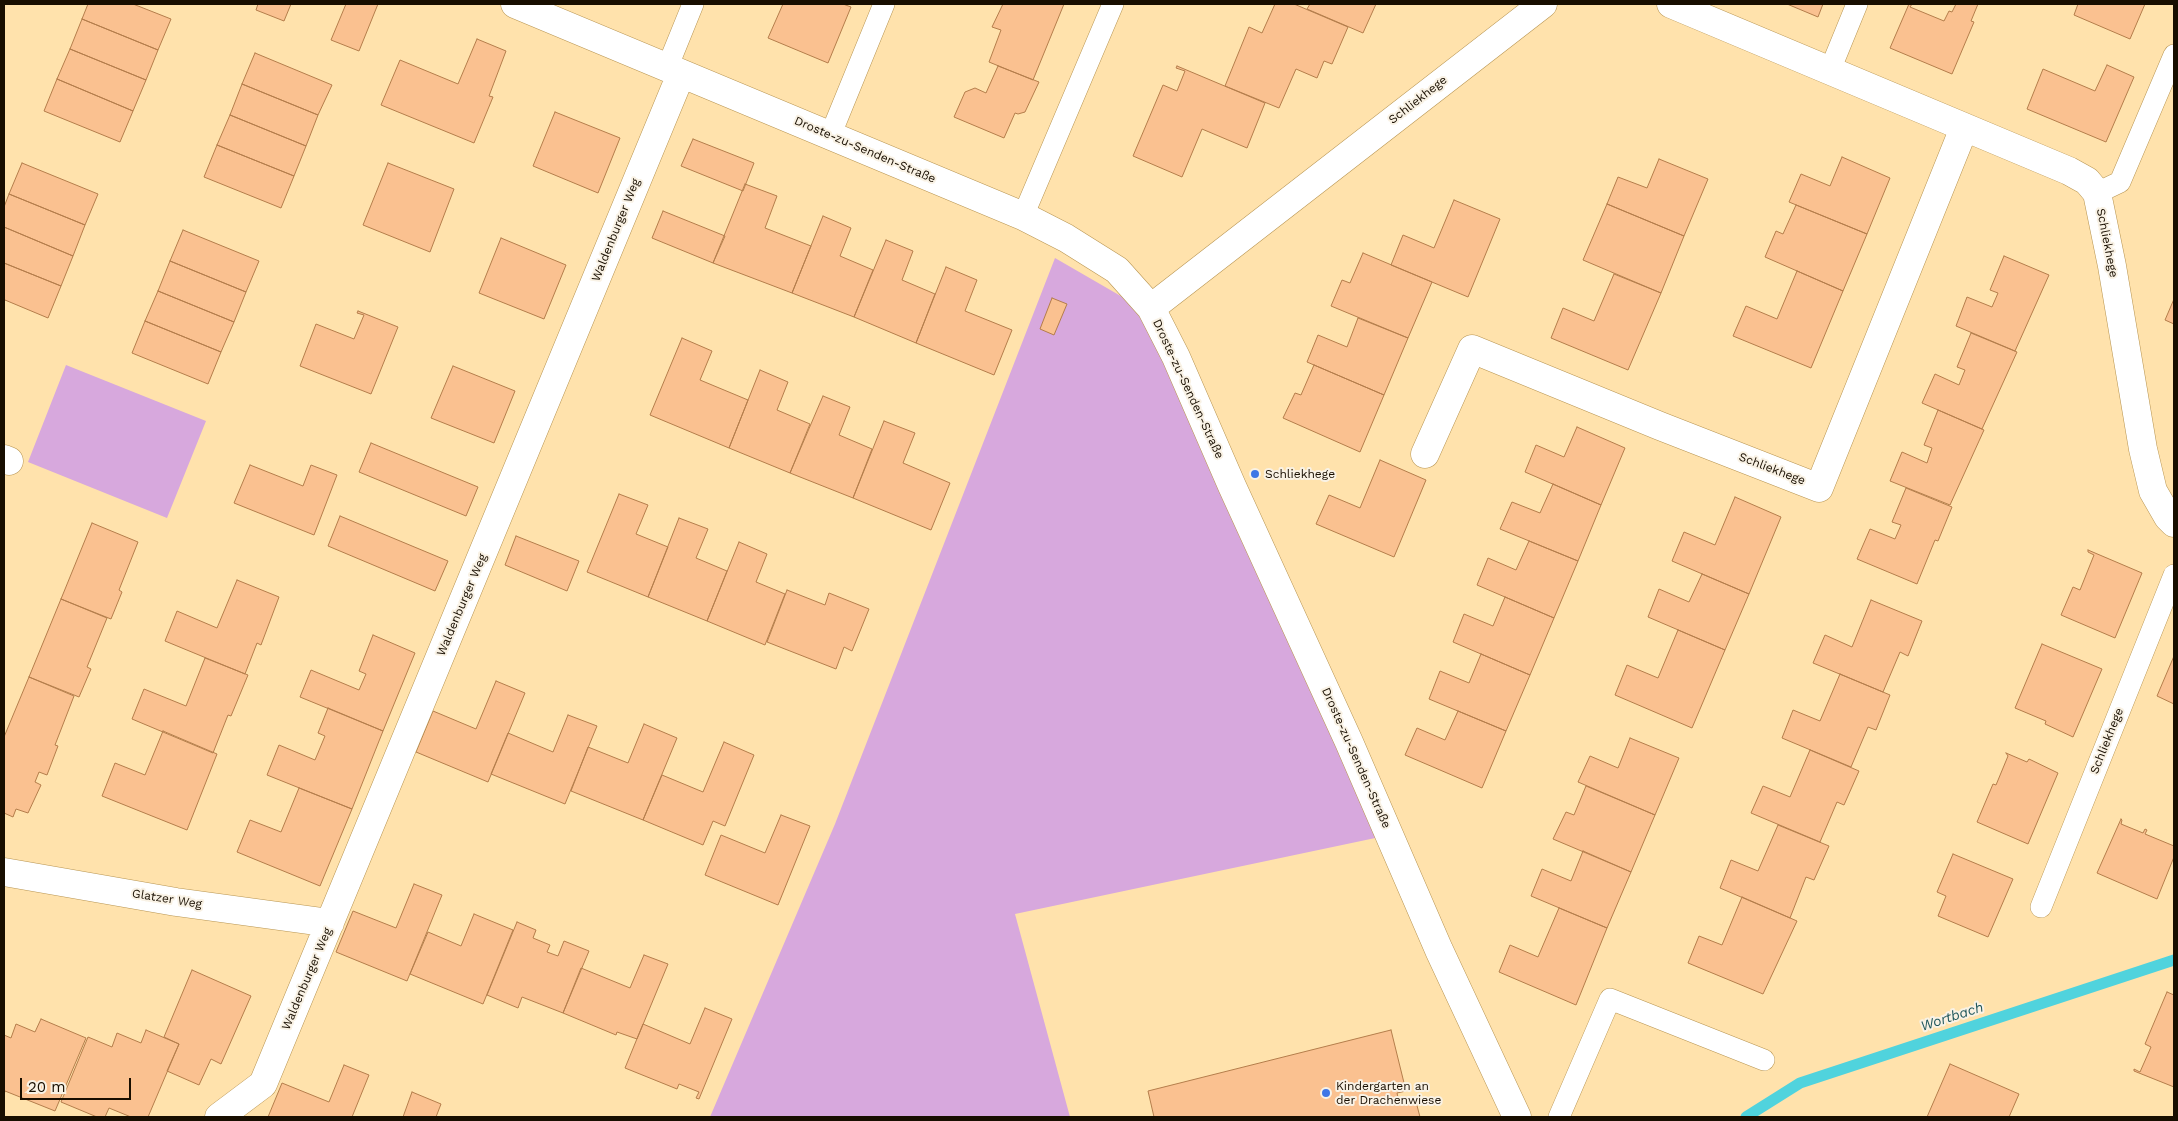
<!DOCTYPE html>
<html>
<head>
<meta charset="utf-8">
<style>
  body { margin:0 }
  #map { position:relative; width:2178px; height:1121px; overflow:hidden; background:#ffe2ac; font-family:"Work Sans",sans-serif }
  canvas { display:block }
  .frame { position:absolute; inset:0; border:5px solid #180e00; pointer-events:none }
  .scale { position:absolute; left:20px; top:1078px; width:111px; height:22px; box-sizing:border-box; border:2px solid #180e00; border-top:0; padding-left:6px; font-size:15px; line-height:18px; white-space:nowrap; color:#180e00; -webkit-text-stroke:4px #f9f2e5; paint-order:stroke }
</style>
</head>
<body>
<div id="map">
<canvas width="2178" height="1121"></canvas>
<div class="frame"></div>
<div class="scale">20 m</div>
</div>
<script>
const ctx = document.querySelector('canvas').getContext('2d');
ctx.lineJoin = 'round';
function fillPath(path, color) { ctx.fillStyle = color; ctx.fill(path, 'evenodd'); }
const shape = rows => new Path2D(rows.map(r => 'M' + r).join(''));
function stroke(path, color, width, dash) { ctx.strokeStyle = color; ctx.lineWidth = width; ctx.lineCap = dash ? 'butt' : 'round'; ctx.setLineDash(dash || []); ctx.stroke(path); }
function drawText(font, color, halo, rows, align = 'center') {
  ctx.font = font + ' "Work Sans",sans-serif'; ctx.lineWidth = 4; ctx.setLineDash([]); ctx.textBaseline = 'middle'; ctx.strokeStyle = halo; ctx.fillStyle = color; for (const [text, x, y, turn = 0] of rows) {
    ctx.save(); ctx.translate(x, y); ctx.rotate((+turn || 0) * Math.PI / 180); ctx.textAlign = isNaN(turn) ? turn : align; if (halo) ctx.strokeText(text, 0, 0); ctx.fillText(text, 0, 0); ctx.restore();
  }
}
fillPath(shape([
  [1055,258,1138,306,1380,837,1015,914,1070,1117,710,1117,835,824],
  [66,365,206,421,167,518,28,462]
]), '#d7a8dd');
stroke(shape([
  [1746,1117,1800,1083,2174,960]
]), '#50d3dd', 11);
const building = shape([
  [88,4,133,4,171,19,158,50,82,19,88,4],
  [258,4,291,4,284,21,256,10,258,4],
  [346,4,378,4,359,51,331,40,346,4],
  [783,4,843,4,851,7,828,63,768,38,783,4],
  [1003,4,1064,4,1033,80,989,62,1001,30,992,27,1003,4],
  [1275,4,1294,4,1348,27,1332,64,1324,61,1317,78,1296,69,1279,108,1225,86,1249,27,1262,33,1275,4],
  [1310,4,1376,4,1363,33,1307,9,1310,4],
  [1787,4,1823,4,1818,17,1787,4],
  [1909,4,1912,4,1910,7,1944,21,1949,11,1952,12,1956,4,1978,4,1971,21,1974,22,1952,74,1890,48,1909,4],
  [2078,4,2145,4,2130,39,2074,15,2078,4],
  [82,19,158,50,146,80,70,49,82,19],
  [477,39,506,51,489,96,493,97,474,143,381,105,400,60,458,84,477,39],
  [70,49,146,80,133,111,57,79,70,49],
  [255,53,332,85,318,115,242,84,255,53],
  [2107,65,2134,77,2106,142,2027,109,2043,69,2095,91,2107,65],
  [998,66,1039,82,1025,112,1018,114,1015,113,1004,138,954,117,965,92,975,88,986,93,998,66],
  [1177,66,1265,103,1247,148,1202,129,1182,177,1133,156,1163,85,1177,91,1185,71,1176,68,1177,66],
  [57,79,133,111,120,142,44,111,57,79],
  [242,84,318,115,306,146,230,115,242,84],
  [555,112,620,138,598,193,533,166,555,112],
  [230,115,306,146,294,176,217,145,230,115],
  [693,139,754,163,743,191,681,166,693,139],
  [217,145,294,176,281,208,204,177,217,145],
  [1842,157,1890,178,1867,234,1789,202,1801,174,1830,186,1842,157],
  [1659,159,1708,179,1684,236,1607,204,1618,177,1647,188,1659,159],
  [22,163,98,194,85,225,9,194,22,163],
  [388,163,454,189,430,252,363,225,388,163],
  [745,184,777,196,765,228,811,246,792,293,713,263,745,184],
  [9,194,85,225,73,256,4,227,4,207,9,194],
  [1454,200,1500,219,1468,297,1391,265,1403,235,1434,248,1454,200],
  [1607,204,1684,236,1661,293,1583,260,1607,204],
  [1796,205,1867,234,1843,291,1765,257,1776,231,1783,234,1796,205],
  [663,211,725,236,713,263,652,238,663,211],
  [823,216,851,228,840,256,873,270,854,317,792,293,823,216],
  [4,227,73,256,61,286,4,263,4,227],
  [183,230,259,261,246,292,170,261,183,230],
  [501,238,566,265,544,319,479,293,501,238],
  [886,240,913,251,902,280,935,294,916,343,854,317,886,240],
  [1363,253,1432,282,1408,338,1331,306,1342,280,1350,283,1363,253],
  [2004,256,2049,275,2015,351,1956,326,1967,297,1992,307,1998,293,1990,290,2004,256],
  [170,261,246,292,234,322,158,291,170,261],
  [4,263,61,286,48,318,5,300,4,303,4,263],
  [946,267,977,280,965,311,1012,330,994,375,916,343,946,267],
  [1797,271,1843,291,1811,368,1733,336,1746,306,1777,319,1797,271],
  [1614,274,1661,293,1628,370,1551,338,1563,308,1594,321,1614,274],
  [158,291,234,322,221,352,145,321,158,291],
  [1052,298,1067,304,1054,335,1040,329,1052,298],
  [2174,299,2174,324,2165,320,2174,299],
  [358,311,398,327,371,394,300,366,316,324,354,339,364,315,357,313,358,311],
  [1358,318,1408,338,1384,395,1307,362,1318,335,1347,347,1358,318],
  [145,321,221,352,208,384,132,353,145,321],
  [1971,333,2017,352,1982,429,1922,403,1935,374,1959,385,1965,370,1957,367,1971,333],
  [682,338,712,351,700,380,748,400,729,448,650,415,682,338],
  [1314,365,1384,395,1360,452,1283,418,1295,393,1301,395,1314,365],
  [453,366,515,391,494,443,431,418,453,366],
  [760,370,788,382,777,410,810,424,790,473,729,448,760,370],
  [823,396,850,407,839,435,872,449,853,498,790,473,823,396],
  [1938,410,1984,430,1950,505,1890,481,1902,452,1927,463,1932,448,1924,445,1938,410],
  [884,421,915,433,903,463,950,483,931,530,853,498,884,421],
  [1577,427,1625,448,1601,505,1525,472,1536,445,1564,457,1577,427],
  [371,443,478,487,466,516,359,472,371,443],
  [1380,460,1426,480,1394,557,1316,524,1329,495,1360,508,1380,460],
  [250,465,303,486,311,465,337,475,314,535,234,503,250,465],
  [1553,484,1601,505,1578,561,1500,529,1512,502,1540,513,1553,484],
  [1906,488,1952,507,1938,541,1935,540,1917,584,1857,559,1870,529,1895,539,1901,525,1892,522,1906,488],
  [619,494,648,505,636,534,668,547,648,597,587,572,619,494],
  [1735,497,1781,517,1749,594,1672,561,1684,532,1715,545,1735,497],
  [340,516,448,561,435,591,328,546,340,516],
  [679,518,708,529,696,558,727,571,707,621,648,597,679,518],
  [92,523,138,542,119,590,122,592,111,619,61,599,92,523],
  [516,536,579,561,567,591,505,565,516,536],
  [1529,541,1578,561,1554,618,1477,585,1488,558,1516,570,1529,541],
  [739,542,767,554,756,582,785,594,765,645,707,621,739,542],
  [2088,550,2142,573,2115,638,2061,615,2073,587,2080,590,2094,555,2088,552,2088,550],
  [1702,574,1749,594,1725,650,1648,617,1659,589,1689,602,1702,574],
  [237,580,279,597,261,645,257,643,245,674,165,641,177,611,217,628,237,580],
  [787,590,825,605,829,593,869,609,852,651,844,647,836,669,767,642,787,590],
  [1505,597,1554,618,1530,675,1453,642,1464,614,1493,626,1505,597],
  [61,599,107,618,87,667,91,669,79,697,29,677,61,599],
  [1871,600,1922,621,1908,656,1900,652,1883,692,1813,663,1825,635,1852,647,1871,600],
  [1678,630,1725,650,1692,728,1615,695,1627,665,1658,678,1678,630],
  [373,635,415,653,383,731,300,697,311,670,359,690,366,674,359,671,373,635],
  [2042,644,2102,669,2073,737,2045,724,2046,721,2015,708,2042,644],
  [1481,654,1530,675,1506,731,1429,699,1440,671,1469,683,1481,654],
  [2174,656,2174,704,2157,696,2174,656],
  [205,658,248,675,231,716,228,715,213,753,132,719,144,689,186,706,205,658],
  [1840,674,1890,695,1876,730,1868,727,1851,767,1782,738,1793,710,1820,721,1840,674],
  [29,677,74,696,55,745,58,746,47,775,39,772,35,782,41,785,28,813,16,809,13,817,4,813,4,737,29,677],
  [496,681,525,693,488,782,416,752,433,711,476,729,496,681],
  [328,708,383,731,352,809,267,775,279,745,315,760,325,736,318,733,328,708],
  [1458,711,1506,731,1482,788,1405,755,1417,728,1445,740,1458,711],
  [568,715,597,726,565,804,491,774,508,733,553,752,568,715],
  [644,724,677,738,643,820,571,791,588,747,628,763,644,724],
  [163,731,217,754,187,830,102,796,115,763,145,775,163,731],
  [1630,738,1679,758,1655,815,1578,782,1590,756,1618,768,1630,738],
  [724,742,754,755,725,826,713,821,703,845,643,820,662,775,703,792,724,742],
  [1810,750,1859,771,1844,805,1837,802,1820,842,1751,813,1763,786,1790,797,1810,750],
  [2006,753,2027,762,2029,759,2058,773,2028,844,1977,822,1993,784,1996,785,2008,756,2006,753],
  [1586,786,1655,815,1631,872,1553,839,1566,812,1574,815,1586,786],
  [299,788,352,809,320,886,237,852,250,820,281,832,299,788],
  [781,815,810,826,778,905,705,875,721,835,765,853,781,815],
  [2121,819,2122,820,2121,824,2143,833,2145,829,2147,830,2145,834,2174,846,2174,857,2157,899,2097,873,2121,819],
  [1778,825,1829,846,1814,880,1806,877,1790,918,1720,888,1731,860,1758,871,1778,825],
  [1583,851,1631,872,1607,928,1531,896,1542,869,1571,881,1583,851],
  [1953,854,2013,879,1988,937,1938,916,1946,896,1937,892,1953,854],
  [414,884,442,895,407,981,336,952,353,911,396,928,414,884],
  [1742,897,1797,921,1763,994,1688,963,1699,936,1722,945,1742,897],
  [1559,908,1607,928,1576,1005,1499,972,1510,945,1538,957,1559,908],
  [474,914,513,930,483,1004,410,974,428,932,461,946,474,914],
  [517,922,536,930,533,938,550,945,547,952,558,956,564,941,589,951,563,1013,522,997,518,1008,487,995,517,922],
  [644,955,668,964,637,1039,617,1032,616,1035,563,1013,581,968,630,988,644,955],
  [192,970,251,996,221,1064,211,1059,199,1085,167,1071,179,1044,164,1037,192,970],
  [2167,992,2174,995,2174,1087,2134,1071,2134,1069,2140,1072,2151,1047,2145,1044,2167,992],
  [705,1008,732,1019,699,1099,696,1098,699,1092,679,1084,677,1089,625,1068,643,1024,690,1044,705,1008],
  [41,1019,86,1038,55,1111,5,1091,4,1095,4,1035,11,1038,16,1024,35,1032,41,1019],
  [146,1030,179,1044,148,1117,131,1117,109,1108,105,1117,97,1117,61,1102,88,1037,112,1047,117,1033,141,1043,146,1030],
  [1391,1030,1406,1091,1397,1093,1399,1102,1415,1098,1420,1117,1154,1117,1148,1091,1391,1030],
  [1950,1064,2019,1094,2009,1117,1927,1117,1950,1064],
  [344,1065,369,1075,352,1117,268,1117,282,1083,329,1102,344,1065],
  [412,1092,441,1104,436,1117,403,1117,412,1092]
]);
fillPath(building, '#fac190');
stroke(building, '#b47d4b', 1);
const lane = shape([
  [667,68,693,4],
  [1830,70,1857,4],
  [830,136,884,4],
  [2097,193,2120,182,2174,55],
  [1023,216,1113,4],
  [2041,907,2174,575],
  [1559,1117,1610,999,1764,1060]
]);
const street = shape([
  [515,4,1023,216,1066,238,1117,270,1151,308,1176,357,1232,486,1349,742,1439,950,1517,1117],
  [1671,4,2069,171,2087,181,2097,193,2112,266,2143,449,2153,491,2168,517,2174,523],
  [1151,308,1543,4],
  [1425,454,1472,349,1660,426,1819,488,1964,128],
  [4,459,9,461],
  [4,872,176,902,330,923],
  [219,1117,263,1084,681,74]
]);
stroke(lane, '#b89552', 22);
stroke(street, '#b89552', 29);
stroke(lane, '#fff', 21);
stroke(street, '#fff', 28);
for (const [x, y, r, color] of [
  [1255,474,5,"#3e76e6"],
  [1326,1093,5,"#3e76e6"]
]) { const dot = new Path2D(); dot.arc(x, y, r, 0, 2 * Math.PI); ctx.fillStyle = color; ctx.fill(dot); stroke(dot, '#f9f2e5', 2); }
drawText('12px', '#180e00', '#f9f2e5', [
  ["Schliekhege",1418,100,-38],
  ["Droste-zu-Senden-Straße",865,150,23],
  ["Waldenburger Weg",616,230,-68],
  ["Schliekhege",2107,243,79],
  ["Droste-zu-Senden-Straße",1188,389,65],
  ["Schliekhege",1772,469,21],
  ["Waldenburger Weg",462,605,-67],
  ["Schliekhege",2107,741,-68],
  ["Droste-zu-Senden-Straße",1356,758,66],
  ["Glatzer Weg",167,899,9],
  ["Waldenburger Weg",307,979,-67]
]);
drawText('12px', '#180e00', '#f9f2e5', [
  ["Schliekhege",1265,474],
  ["Kindergarten an",1336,1086],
  ["der Drachenwiese",1336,1100]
], 'left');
drawText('italic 14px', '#1f565b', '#f9f2e5', [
  ["Wortbach",1952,1017,-18]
]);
</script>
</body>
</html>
